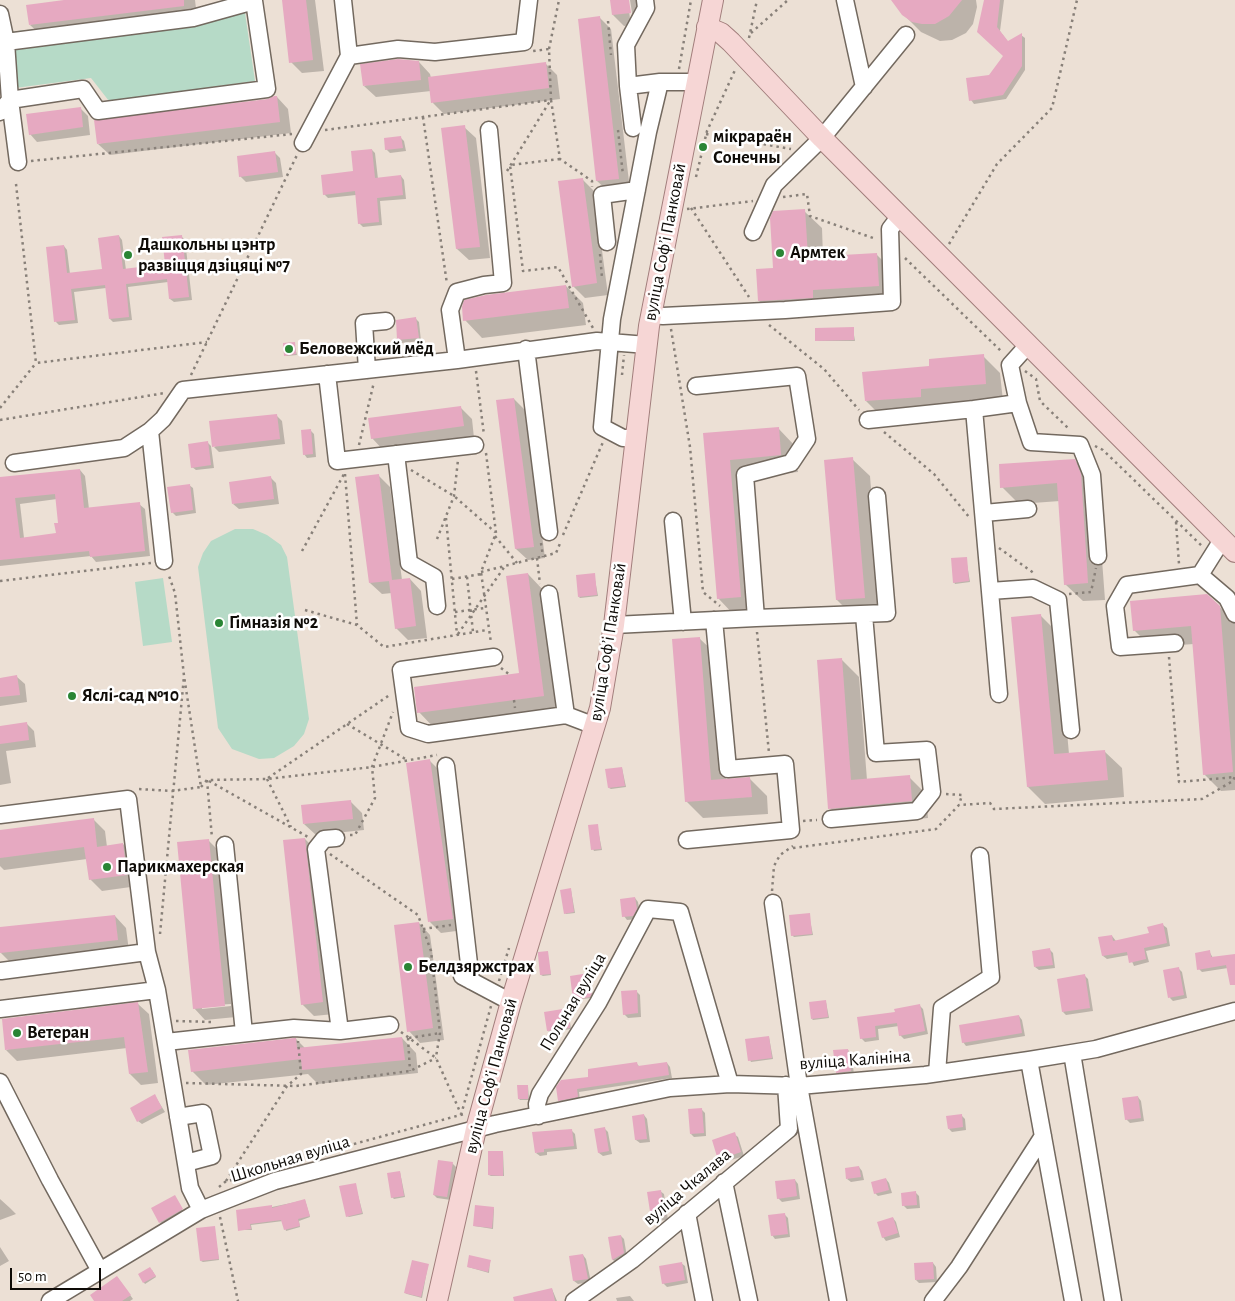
<!DOCTYPE html>
<html>
<head>
<meta charset="utf-8">
<style>
  body { margin:0 }
  #map { position:relative; width:1235px; height:1301px; overflow:hidden; background:#ece0d5; font-family:"Alegreya Sans",sans-serif }
  canvas { display:block }
  .scale { position:absolute; left:10px; top:1268px; width:91px; height:22px; box-sizing:border-box; border:2px solid #0e0b07; border-top:0; padding-left:6px; font-size:15px; line-height:18px; white-space:nowrap; color:#0e0b07; -webkit-text-stroke:4px #fff; paint-order:stroke }
</style>
</head>
<body>
<div id="map">
<canvas width="1235" height="1301"></canvas>
<div class="scale">50 m</div>
</div>
<script>
const ctx = document.querySelector('canvas').getContext('2d');
ctx.lineJoin = 'round';
function fillPath(path, color) { ctx.fillStyle = color; ctx.fill(path, 'evenodd'); }
const shape = rows => new Path2D(rows.map(r => 'M' + r).join(''));
function stroke(path, color, width, dash) { ctx.strokeStyle = color; ctx.lineWidth = width; ctx.lineCap = dash ? 'butt' : 'round'; ctx.setLineDash(dash || []); ctx.stroke(path); }
function drawText(font, color, halo, rows, align = 'center') {
  ctx.font = font + ' "Alegreya Sans",sans-serif'; ctx.lineWidth = 5; ctx.setLineDash([]); ctx.textBaseline = 'middle'; ctx.strokeStyle = halo; ctx.fillStyle = color; for (const [text, x, y, turn = 0] of rows) {
    ctx.save(); ctx.translate(x, y); ctx.rotate((+turn || 0) * Math.PI / 180); ctx.textAlign = isNaN(turn) ? turn : align; if (halo) ctx.strokeText(text, 0, 0); ctx.fillText(text, 0, 0); ctx.restore();
  }
}
fillPath(shape([
  [244,6,255,81,109,101,91,78,15,88,8,32],
  [235,529,253,529,267,535,281,545,287,557,309,719,304,734,294,746,274,758,259,759,232,749,218,728,198,567,203,553,211,541],
  [163,578,172,642,143,646,135,582]
]), '#b6dac7');
fillPath(shape([
  [75,0,195,0,197,17,42,36,30,25],
  [283,0,315,0,324,71,302,73,291,62],
  [611,0,628,0,630,19,633,19,630,0,639,0,642,24,624,26,613,15],
  [895,0,976,0,977,7,973,24,966,33,952,40,940,41,921,32,903,14],
  [985,0,1004,0,1000,31,1008,42,1021,35,1025,38,1025,70,1006,99,974,104,971,100,1005,56],
  [600,18,611,29,630,190,609,192,597,181],
  [419,62,430,74,431,78,545,63,557,75,560,99,444,114,433,103,431,91,376,97,364,86],
  [277,97,288,109,291,133,110,155,98,144],
  [80,108,88,116,90,135,37,142,30,134],
  [464,127,476,138,490,258,469,260,457,249],
  [401,138,404,141,406,151,390,153,386,149],
  [372,150,375,153,378,179,401,176,404,180,406,199,380,201,382,225,363,227,359,223,356,195,328,198,324,194,354,172],
  [275,153,280,158,283,177,246,182,240,176],
  [582,179,594,191,608,295,585,298,573,286],
  [804,211,822,228,823,257,876,254,893,271,895,303,777,318,759,301],
  [119,236,122,240,126,270,167,265,181,236,185,240,192,300,174,302,170,299,168,282,128,287,132,320,113,322,110,319,106,288,74,292,78,323,59,325,56,322,64,246,67,250,70,274,103,270],
  [566,286,583,303,586,325,482,338,465,320],
  [416,319,419,322,421,341,401,343,398,340],
  [853,329,855,341,816,341],
  [294,343,297,355,287,356,285,355],
  [983,356,1000,373,1003,401,883,418,866,401,931,367],
  [514,399,526,411,545,558,528,560,516,549],
  [460,407,472,419,474,438,383,450,372,438],
  [276,415,282,421,285,444,219,452,214,447],
  [778,428,795,446,798,472,746,477,757,614,735,616,718,598,705,434],
  [311,431,314,434,316,457,307,458,304,454],
  [207,442,211,446,214,468,196,470,192,467],
  [852,459,870,476,881,615,854,617,837,600],
  [1074,460,1092,477,1097,492,1105,600,1083,601,1065,584,1060,501,1019,504,1002,487],
  [80,470,85,476,89,509,139,504,145,509,150,556,96,562,91,556,0,566,0,479],
  [57,499,60,524,57,534,24,538,20,504],
  [378,475,390,487,402,580,410,579,421,591,427,638,408,640,396,628,392,593,382,594,370,583],
  [271,478,276,483,279,504,239,509,233,504],
  [189,485,193,488,196,513,176,516,172,512],
  [966,558,970,582,955,584,954,582],
  [528,574,545,592,561,713,436,730,419,712,520,674],
  [594,574,598,596,580,598,579,597],
  [1219,606,1235,623,1235,790,1221,791,1204,774,1194,644,1151,647,1134,630],
  [1041,616,1058,633,1069,754,1104,751,1122,768,1124,797,1045,804,1028,787],
  [699,638,717,655,726,780,750,779,767,796,768,814,703,818,686,801],
  [842,660,859,677,867,780,909,777,926,794,928,818,847,825,830,808],
  [17,677,25,684,27,702,0,706,0,679],
  [27,724,34,731,36,747,6,751,11,783,0,785,0,727],
  [430,761,441,772,464,930,441,933,430,922],
  [622,768,626,787,611,789,609,788],
  [350,801,362,813,364,830,316,835,304,824],
  [93,819,105,831,107,847,123,844,135,856,138,886,102,891,90,879,87,859,4,870,0,866,0,831],
  [597,825,602,850,594,851,593,849],
  [305,839,316,850,334,1014,314,1016,302,1004],
  [209,841,220,852,236,1017,205,1020,194,1008],
  [231,1004,231,1006,202,1009,202,1006],
  [571,890,575,913,566,914,565,913],
  [635,898,638,902,640,913,637,919,627,920,624,916],
  [809,915,813,935,794,937,792,935],
  [115,916,126,928,129,951,12,964,0,952,0,929],
  [419,923,430,935,444,1040,420,1043,409,1031],
  [1163,925,1167,928,1170,946,1146,951,1149,962,1134,966,1129,955,1107,959,1103,956,1112,936,1116,941,1150,934],
  [1050,950,1053,953,1055,968,1039,970,1035,967],
  [1209,951,1213,958,1235,955,1235,976,1228,968,1202,972,1199,969],
  [547,952,551,975,543,976,541,975],
  [1178,968,1182,972,1187,998,1173,1001,1170,998],
  [589,975,593,995,591,998,575,1000,574,999],
  [1085,976,1088,979,1093,1011,1066,1015,1063,1012],
  [636,991,640,995,641,1017,628,1018,624,1014],
  [826,1002,829,1018,813,1020,812,1019],
  [138,1004,149,1014,158,1083,141,1085,130,1074,127,1048,17,1061,6,1050],
  [920,1006,923,1009,928,1034,904,1039,900,1035,899,1026,878,1029,879,1040,865,1042,861,1038,858,1018,896,1013],
  [568,1009,571,1029,549,1032,548,1030],
  [1019,1016,1022,1020,1025,1036,966,1046,963,1042],
  [769,1037,773,1059,751,1062,750,1060],
  [402,1038,416,1053,418,1073,318,1084,308,1074,206,1085,192,1071,296,1039,305,1048],
  [848,1050,851,1053,854,1074,841,1076,837,1072],
  [667,1063,670,1067,672,1078,579,1092,580,1100,563,1104,559,1100,590,1078,637,1064,640,1067],
  [528,1086,529,1100,520,1100,519,1099],
  [155,1096,165,1112,142,1124,138,1121],
  [1138,1097,1141,1101,1144,1121,1130,1123,1126,1119],
  [701,1109,705,1113,706,1136,694,1137,691,1134],
  [644,1115,647,1119,650,1142,640,1143,636,1140],
  [961,1115,965,1119,966,1130,952,1132,949,1129],
  [604,1128,608,1132,612,1154,603,1156,599,1153],
  [571,1130,575,1134,577,1149,547,1152,547,1155,540,1156,536,1153],
  [734,1134,738,1137,744,1156,722,1163,719,1159],
  [503,1152,504,1176,491,1176,489,1175],
  [452,1163,456,1167,451,1200,437,1198,434,1195],
  [859,1167,862,1171,864,1180,851,1182,847,1179],
  [400,1172,405,1197,394,1199,392,1197],
  [886,1179,889,1183,892,1193,878,1196,875,1193],
  [795,1180,798,1184,800,1199,782,1202,778,1198],
  [355,1184,363,1214,349,1217,347,1216],
  [660,1191,664,1194,668,1220,655,1221,652,1218],
  [916,1193,919,1196,920,1208,907,1209,903,1205],
  [176,1198,183,1211,161,1223,160,1222],
  [0,1199,10,1208,16,1214,0,1220],
  [305,1200,310,1217,299,1221,300,1227,286,1231,283,1221,251,1225,252,1230,239,1230,272,1207],
  [494,1208,493,1229,474,1226],
  [784,1214,788,1218,790,1237,775,1239,772,1235],
  [893,1218,896,1222,900,1237,886,1241,883,1237],
  [214,1227,219,1260,203,1262,201,1261],
  [621,1236,624,1239,627,1257,617,1263,613,1260,610,1238],
  [0,1247,9,1261,0,1266],
  [583,1255,586,1259,591,1282,578,1284,574,1281],
  [490,1261,489,1273,468,1267],
  [681,1263,685,1266,688,1283,667,1287,663,1283],
  [933,1263,936,1267,937,1282,919,1283,916,1280],
  [428,1265,422,1298,407,1294,405,1293],
  [152,1270,156,1277,145,1284,139,1275],
  [117,1277,133,1299,130,1301,95,1301],
  [552,1289,557,1301,530,1301],
  [630,1296,634,1301,617,1301,616,1298]
]), '#0003');
fillPath(shape([
  [64,0,184,0,184,6,29,25,26,5],
  [282,0,306,0,313,60,289,63],
  [610,0,629,0,631,13,612,15],
  [891,0,962,0,949,16,935,24,922,24,912,22,902,15],
  [984,0,1000,0,997,27,1008,41,1022,33,1022,66,1003,95,969,101,966,78,989,75,1003,56,977,32],
  [600,16,619,179,596,181,578,19],
  [398,59,419,61,421,80,363,86,360,64],
  [546,62,549,88,431,103,428,77],
  [274,96,277,96,280,122,97,144,94,120,268,99],
  [81,107,83,127,29,135,26,114],
  [465,125,480,247,456,249,441,128],
  [401,136,403,148,385,150,384,138],
  [372,149,375,178,401,175,403,195,377,198,379,222,358,224,355,191,323,195,321,175,353,171,351,151],
  [275,151,278,172,239,177,237,156],
  [583,178,597,283,572,287,558,181],
  [805,209,808,257,877,253,879,286,813,290,813,298,758,301,756,269,773,268,770,218,773,211],
  [119,235,123,269,165,264,162,237,182,235,189,297,169,299,167,279,126,284,129,317,109,319,105,285,71,289,75,320,54,322,46,247,64,245,67,273,102,269,98,238],
  [566,285,569,308,463,321,462,307,464,300,486,295],
  [416,317,419,338,397,340,396,320],
  [854,327,854,340,815,341,815,328],
  [295,342,296,354,284,356,283,343],
  [984,354,986,384,921,389,921,397,865,401,862,372,929,366,929,359],
  [514,398,534,547,515,549,496,400],
  [461,406,464,426,371,439,368,418],
  [277,414,280,439,212,447,209,421],
  [779,427,781,455,730,460,741,597,717,599,703,433],
  [311,429,313,454,303,455,301,430],
  [208,441,211,465,191,468,188,444],
  [853,457,865,598,836,600,824,460],
  [1075,459,1081,474,1088,583,1064,585,1057,483,1000,488,999,464],
  [80,469,84,508,140,502,145,551,90,557,89,551,0,560,0,477],
  [55,494,58,523,54,523,56,533,20,538,15,498],
  [379,474,392,580,410,578,416,626,395,629,389,581,369,583,355,477],
  [271,476,274,499,232,504,229,482],
  [190,484,193,510,171,513,167,487],
  [967,557,969,581,953,583,951,558],
  [528,573,544,696,417,713,414,687,519,673,506,576],
  [595,573,597,595,578,597,576,575],
  [1207,594,1220,606,1233,772,1203,775,1191,626,1133,631,1130,601],
  [1041,614,1054,754,1105,750,1108,780,1027,787,1011,617],
  [700,637,711,780,750,777,752,797,685,802,672,639],
  [842,658,851,780,910,775,912,801,828,809,817,660],
  [17,675,20,695,0,697,0,678],
  [27,722,29,740,0,744,0,726],
  [430,759,453,919,428,922,406,763],
  [622,767,625,786,608,788,605,769],
  [351,800,353,819,303,824,301,805],
  [94,818,97,847,123,843,127,875,89,880,84,847,0,858,0,830],
  [598,824,601,849,591,850,588,825],
  [305,838,323,1002,301,1005,283,840],
  [209,839,225,1006,193,1009,177,842],
  [571,888,574,912,564,914,560,890],
  [635,897,637,909,633,916,622,917,620,899],
  [810,913,812,934,791,936,789,915],
  [115,915,118,940,0,953,0,927],
  [419,922,433,1028,407,1032,394,925],
  [1163,923,1167,943,1144,948,1146,959,1129,963,1127,952,1102,956,1098,937,1112,935,1113,941,1149,933,1147,927],
  [1050,948,1053,965,1034,967,1032,951],
  [1210,950,1211,957,1235,954,1235,985,1230,985,1226,965,1197,970,1195,953],
  [548,951,551,974,540,975,538,955,538,952],
  [1179,967,1184,995,1168,998,1163,970],
  [589,973,592,993,590,997,573,1000,570,976],
  [1085,974,1090,1008,1062,1012,1057,979],
  [637,990,638,1013,623,1015,621,991],
  [826,1000,828,1017,811,1019,809,1002],
  [138,1002,148,1072,129,1074,124,1037,5,1050,2,1019],
  [920,1004,925,1031,899,1036,897,1023,875,1026,876,1037,860,1039,857,1017,895,1012,894,1009],
  [569,1008,570,1028,547,1031,544,1012],
  [1019,1015,1022,1033,962,1043,959,1025],
  [769,1036,772,1058,748,1061,745,1039],
  [402,1037,405,1060,302,1070,301,1059,191,1072,188,1050,294,1038,296,1038,297,1048],
  [848,1049,851,1071,836,1073,833,1050],
  [637,1062,638,1066,667,1062,669,1075,577,1089,578,1097,558,1101,556,1087,561,1080,588,1077,588,1069],
  [517,1085,528,1085,528,1099,518,1099],
  [155,1094,162,1108,137,1122,130,1108],
  [1138,1096,1141,1118,1125,1120,1122,1098],
  [702,1108,704,1133,690,1134,688,1109],
  [644,1114,647,1139,635,1140,632,1116],
  [962,1114,963,1127,948,1129,946,1116],
  [605,1127,609,1151,598,1153,594,1129],
  [572,1129,574,1146,544,1149,544,1152,535,1153,532,1132],
  [735,1132,741,1152,718,1160,712,1140],
  [488,1151,503,1151,503,1176,488,1175],
  [438,1160,453,1162,447,1197,433,1195],
  [859,1166,861,1177,846,1179,845,1168],
  [400,1171,404,1196,391,1198,387,1173],
  [886,1178,889,1190,874,1194,871,1182],
  [795,1179,797,1196,777,1199,775,1181],
  [356,1183,362,1213,346,1217,339,1186],
  [661,1190,665,1216,651,1218,647,1192],
  [916,1191,917,1205,902,1206,901,1193],
  [175,1195,183,1209,159,1223,151,1208],
  [305,1199,310,1216,298,1219,300,1226,284,1230,281,1220,250,1224,251,1229,238,1231,236,1210,272,1205,272,1208],
  [475,1205,494,1207,492,1228,473,1226],
  [785,1213,788,1234,771,1236,768,1215],
  [893,1217,898,1233,882,1238,877,1222],
  [215,1226,219,1259,200,1261,196,1228],
  [621,1235,624,1253,612,1260,608,1237],
  [583,1254,588,1279,573,1281,569,1256],
  [469,1255,491,1260,488,1272,467,1267],
  [412,1260,429,1264,421,1297,404,1293],
  [682,1262,685,1280,662,1284,659,1266],
  [933,1262,934,1279,915,1280,914,1263],
  [150,1267,156,1276,143,1283,138,1274],
  [117,1276,131,1295,122,1301,94,1301,90,1295],
  [552,1288,555,1301,514,1301,513,1297]
]), '#e6a9c1');
const minor = shape([
  [343,0,349,56,398,49,435,52,524,42,529,0],
  [845,0,864,87],
  [0,14,6,42,10,100,0,112],
  [6,42,193,18,254,1,267,89,98,111,83,89,10,100,18,162],
  [628,86,626,45,646,8,645,0],
  [633,128,628,86,660,82],
  [303,143,349,56],
  [753,232,774,185,822,138,906,35],
  [607,242,602,195,637,190],
  [652,315,663,316,785,310,892,302,890,229,900,216],
  [526,349,549,532],
  [457,360,450,310,457,292,484,285,503,283,489,130],
  [367,370,364,323,386,321],
  [327,374,337,461,475,445],
  [1018,403,1031,442,1080,445,1092,475,1098,556],
  [868,420,974,409],
  [150,431,164,561],
  [636,438,623,438,602,427,612,319,648,132,660,82,696,82],
  [396,454,409,563,434,577,437,606],
  [14,463,124,448,150,431,163,419,183,390,457,360,597,341,647,345],
  [984,513,1028,509],
  [673,521,683,622],
  [1222,540,1200,575,1227,598,1235,614],
  [990,591,1033,588,1058,600,1071,730],
  [549,594,566,715],
  [756,618,887,613,877,496],
  [614,625,756,618,745,475,791,463,807,439,797,376,696,386],
  [1175,643,1120,647,1115,606,1127,585,1200,575],
  [494,657,401,670,409,728,428,734,566,715,595,726],
  [999,694,974,409,1018,403,1010,365,1028,345],
  [446,766,471,981],
  [0,815,128,799,147,952,157,990,190,1188,201,1210],
  [831,819,917,811,932,792,927,750,876,753,864,615],
  [687,840,791,830,785,764,728,769,714,620],
  [225,845,244,1033],
  [773,903,799,1086,838,1301],
  [1,971,147,952],
  [462,976,511,1002],
  [0,1009,157,990],
  [340,1031,390,1025],
  [166,1042,294,1028,340,1031,316,849,324,839,336,838],
  [1072,1053,1113,1301],
  [1029,1060,1073,1301],
  [937,1073,942,1008,991,977,980,856],
  [0,1082,50,1180,100,1271],
  [538,1116,537,1104,540,1094,598,1003,648,909,680,912,730,1084],
  [178,1117,203,1113,212,1156,186,1163],
  [724,1182,749,1301],
  [687,1213,704,1301],
  [50,1301,201,1210,216,1204,275,1181,495,1124,670,1088,730,1084,799,1086,925,1075,1029,1060,1096,1049,1235,1011],
  [574,1301,632,1260,789,1129,786,1085],
  [933,1301,959,1267,1043,1136]
]);
const major = shape([
  [707,27,721,33,731,42,822,138,1235,552],
  [437,1301,476,1129,511,1002,600,708,614,625,649,326,713,0]
]);
stroke(minor, '#73695f', 19);
stroke(major, '#a17d7b', 22);
stroke(shape([
  [608,21,611,55],
  [751,33,788,0],
  [749,38,757,0],
  [549,49,559,0],
  [679,69,691,0],
  [551,100,560,159,592,181,592,187],
  [423,117,447,284],
  [325,130,551,100,549,49,533,51],
  [618,130,623,175],
  [706,134,791,149],
  [560,159,510,165,523,271,558,267,593,328],
  [31,161,292,134],
  [507,171,550,101],
  [696,177,707,131,736,68],
  [16,184,36,363,207,342],
  [783,197,807,194,810,216,876,239],
  [691,208,749,297],
  [687,209,753,201],
  [949,244,997,164,1052,108,1077,0],
  [600,254,602,278],
  [905,258,1003,353],
  [769,325,824,369,859,410],
  [671,329,690,447,703,592,720,606],
  [476,371,484,435],
  [1025,371,1036,379,1040,401,1070,430],
  [191,375,297,155],
  [622,375,624,355],
  [0,408,36,363],
  [0,420,165,393],
  [884,432,934,474,969,517],
  [359,445,374,382],
  [1095,446,1103,450,1202,546],
  [486,453,496,533,481,572,491,643],
  [411,470,454,496,495,532],
  [345,474,357,625],
  [446,518,457,635],
  [1176,522,1179,564],
  [563,535,603,442],
  [495,536,517,563],
  [437,539,454,496,458,460],
  [541,543,543,557],
  [999,548,1035,574],
  [302,551,344,474],
  [537,558,540,584],
  [481,572,556,553,561,541],
  [467,577,473,632],
  [452,579,481,574],
  [0,581,151,563],
  [1069,594,1091,592,1096,568],
  [305,610,357,625,384,647,487,630],
  [455,612,485,608],
  [757,632,769,753],
  [458,634,505,566],
  [1169,657,1179,782,1235,777],
  [501,668,510,675],
  [514,700,515,708],
  [347,724,407,760],
  [268,778,391,694],
  [267,779,291,827],
  [207,780,212,838],
  [209,781,308,837],
  [201,787,207,780,267,779,372,767,437,755],
  [139,789,172,791,201,787,184,676,175,593,168,573],
  [946,794,962,795,959,805],
  [803,821,817,820],
  [350,835,355,835,375,798,372,767,393,712],
  [793,848,936,829,959,805,990,803,994,809,1202,799,1233,781,1235,776],
  [330,854,418,915,431,951,440,1033,436,1057],
  [772,891,774,866,780,855,793,846],
  [423,929,451,925],
  [160,934,184,676],
  [499,981,509,948],
  [176,1021,213,1022],
  [401,1032,436,1058,461,1114],
  [408,1038,410,1071],
  [409,1038,440,1033],
  [186,1083,296,1086,410,1071,436,1058],
  [461,1115,491,1006],
  [310,1156,464,1114],
  [226,1181,287,1086,301,1074,298,1041],
  [219,1187,225,1182,248,1175],
  [220,1217,238,1301]
]), '#888079', 2.5, [2.5, 4]);
stroke(minor, '#fff', 16);
stroke(major, '#f6d6d5', 20);
for (const [x, y, r, color] of [
  [703,147,5,"#2a8535"],
  [780,253,5,"#2a8535"],
  [128,255,5,"#2a8535"],
  [289,349,5,"#2a8535"],
  [219,623,5,"#2a8535"],
  [72,696,5,"#2a8535"],
  [107,867,5,"#2a8535"],
  [408,967,5,"#2a8535"],
  [17,1033,5,"#2a8535"]
]) { const dot = new Path2D(); dot.arc(x, y, r, 0, 2 * Math.PI); ctx.fillStyle = color; ctx.fill(dot); stroke(dot, '#fff', 2); }
drawText('bold 18px', '#0e0b07', '#fff', [
  ["мікрараён",713,137],
  ["Сонечны",713,158],
  ["Дашкольны цэнтр",138,245],
  ["развіцця дзіцяці №7",138,266],
  ["Армтек",790,253],
  ["Беловежский мёд",299,349],
  ["Гімназія №2",229,623],
  ["Яслі-сад №10",82,696],
  ["Парикмахерская",117,867],
  ["Белдзяржстрах",418,967],
  ["Ветеран",27,1033]
], 'left');
drawText('18px', '#0e0b07', '#fff', [
  ["вуліца Софʼі Панковай",665,242,-79],
  ["вуліца Софʼі Панковай",608,642,-81],
  ["Польная вуліца",573,1002,-59],
  ["вуліца Калініна",855,1060,-4],
  ["вуліца Софʼі Панковай",491,1076,-75],
  ["Школьная вуліца",290,1159,-17],
  ["вуліца Чкалава",687,1187,-40]
]);
</script>
</body>
</html>
